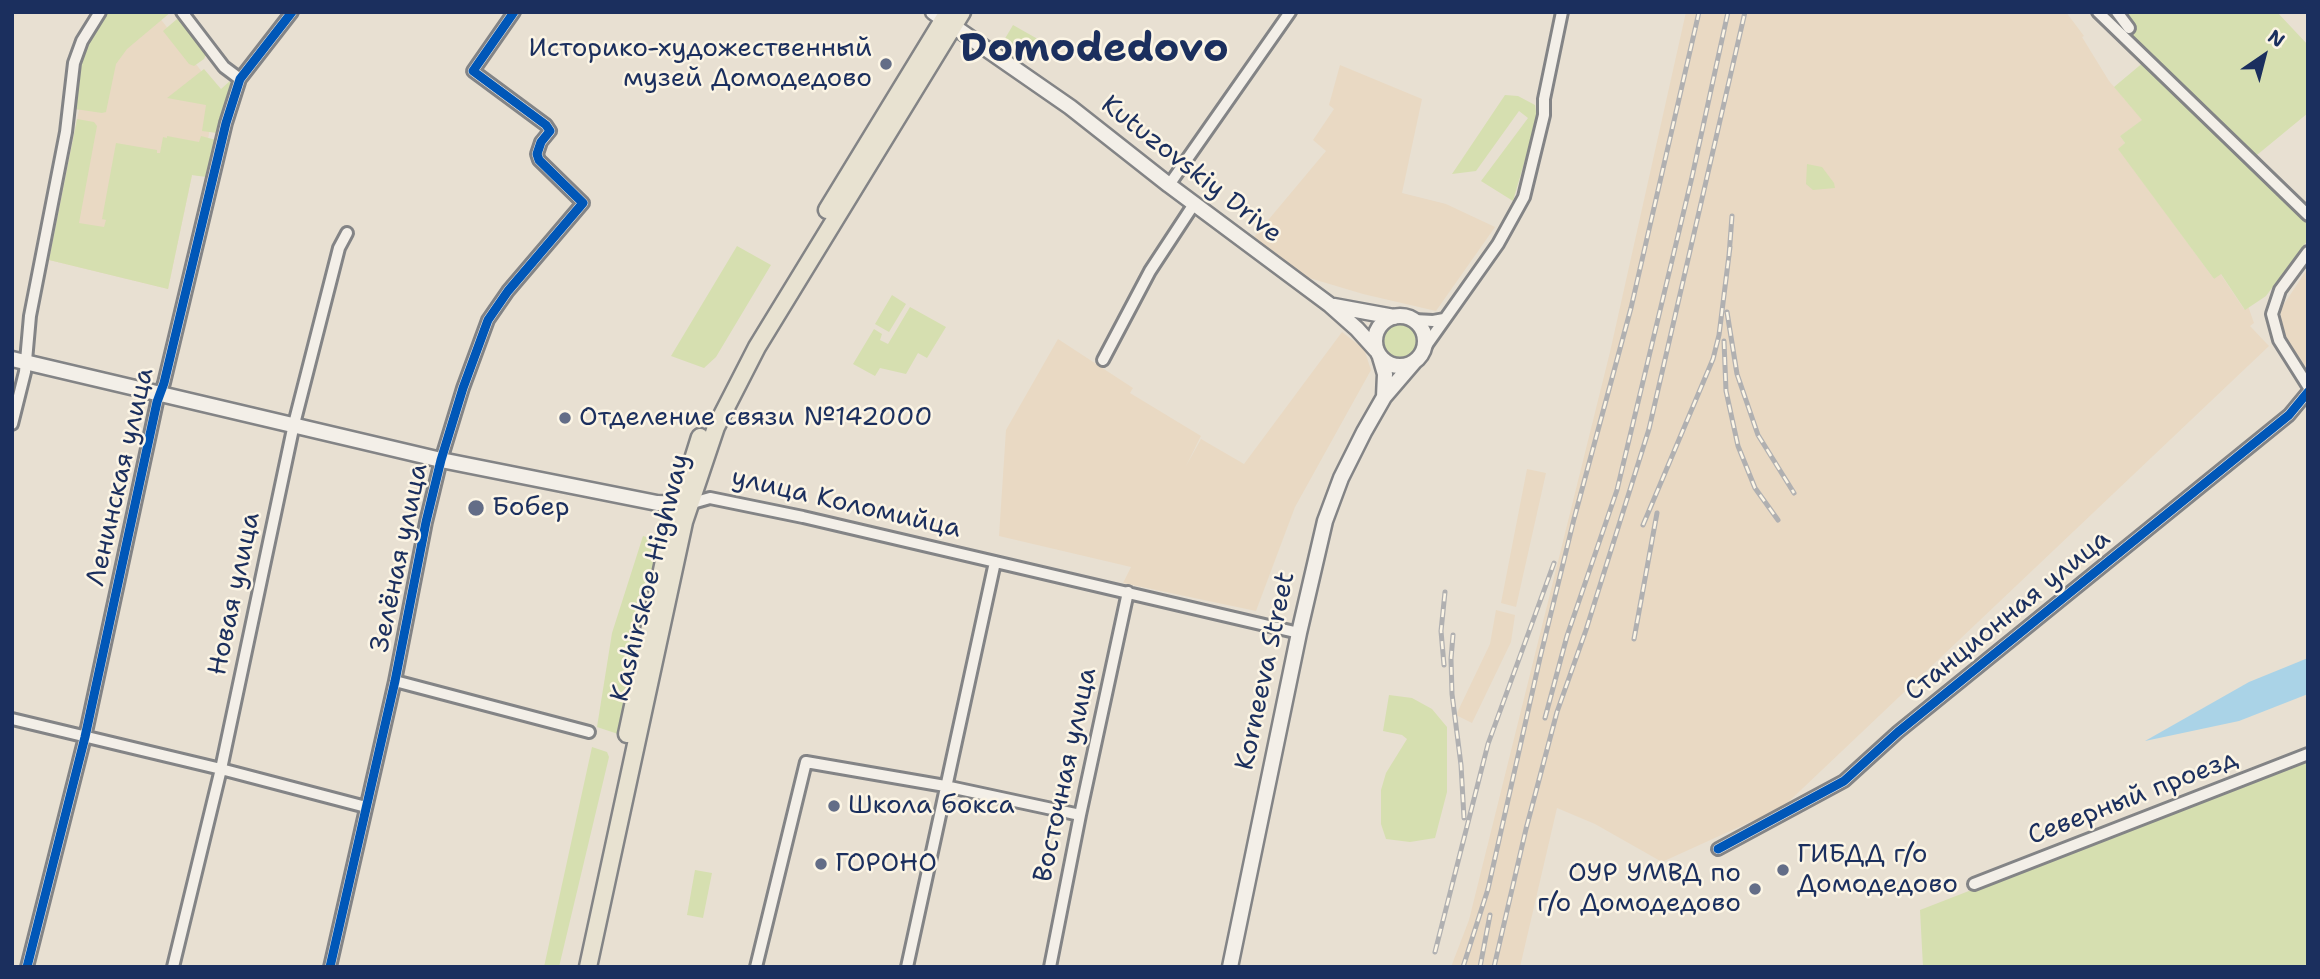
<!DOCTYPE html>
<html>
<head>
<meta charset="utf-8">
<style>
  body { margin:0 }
  #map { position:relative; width:2320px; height:979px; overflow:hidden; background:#e8e0d2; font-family:"Shantell Sans",sans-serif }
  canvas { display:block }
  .frame { position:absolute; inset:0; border:14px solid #1b2f5e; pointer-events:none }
  .north { position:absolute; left:2229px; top:21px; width:70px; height:70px; -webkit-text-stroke:5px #fcf5e5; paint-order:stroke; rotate:35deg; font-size:19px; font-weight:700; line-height:28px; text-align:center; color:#1b2f5e }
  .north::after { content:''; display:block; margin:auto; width:24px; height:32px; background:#1b2f5e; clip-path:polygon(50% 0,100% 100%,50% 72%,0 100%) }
</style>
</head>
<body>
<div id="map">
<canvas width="2320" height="979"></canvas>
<div class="frame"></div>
<div class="north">N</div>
</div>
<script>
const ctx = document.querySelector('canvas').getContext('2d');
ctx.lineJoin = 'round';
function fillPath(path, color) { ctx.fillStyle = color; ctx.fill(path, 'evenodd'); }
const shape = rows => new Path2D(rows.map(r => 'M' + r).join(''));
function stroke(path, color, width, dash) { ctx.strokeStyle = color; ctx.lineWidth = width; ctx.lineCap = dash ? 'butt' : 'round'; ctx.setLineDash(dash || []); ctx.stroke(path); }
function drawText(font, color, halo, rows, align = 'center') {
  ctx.font = font + ' "Shantell Sans",sans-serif'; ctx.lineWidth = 5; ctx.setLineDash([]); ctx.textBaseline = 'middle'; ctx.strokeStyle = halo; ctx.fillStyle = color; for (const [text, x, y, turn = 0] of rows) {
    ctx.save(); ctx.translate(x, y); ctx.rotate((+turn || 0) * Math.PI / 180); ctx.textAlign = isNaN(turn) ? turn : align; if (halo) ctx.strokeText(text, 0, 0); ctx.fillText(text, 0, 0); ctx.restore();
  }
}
fillPath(shape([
  [155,12,217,91,201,176,192,175,168,289,49,260,79,110,75,109,85,51],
  [1686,12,2066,12,2084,36,2082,37,2109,81,2143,120,2120,136,2125,143,2119,149,2214,279,2220,273,2244,309,2248,306,2254,323,2250,326,2269,346,1783,807,1662,862,1595,824,1557,808,1520,967,1451,967,1469,920,1610,352],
  [1340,65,1422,99,1402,193,1446,204,1495,227,1436,311,1363,294,1306,277,1254,237,1326,151,1313,140,1334,109,1329,105],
  [2308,268,2308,376,2285,343,2280,310],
  [1342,332,1364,349,1371,370,1295,507,1256,611,1123,583,1131,567,999,536,1006,430,1058,339,1133,388,1130,393,1201,436,1186,466,1201,439,1244,464],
  [1527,469,1546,473,1516,607,1501,603],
  [1496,610,1515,615,1511,642,1472,723,1456,715,1490,644]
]), '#e9d9c3');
fillPath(shape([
  [107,12,171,12,127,49,116,64,106,112,102,113,75,109,81,55],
  [2107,12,2277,12,2308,45,2308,113,2246,164,2308,224,2308,240,2266,296,2245,310,2221,274,2214,279,2118,149,2125,143,2120,136,2142,120,2114,87,2151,56],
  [177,19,183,19,207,52,204,59,194,66,189,64,163,31],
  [1013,25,1043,42,1031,62,1003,42],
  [204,69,221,89,231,80,235,83,228,93,217,133,202,131,206,105,167,98],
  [1505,95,1518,96,1535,105,1537,119,1513,201,1481,181,1528,118,1519,111,1476,171,1452,174],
  [77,119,94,122,97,126,79,223,104,227,106,220,102,219,116,143,157,150,157,153,160,153,163,137,167,138,167,136,199,142,201,136,216,140,206,177,192,175,168,289,49,260],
  [1807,164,1822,167,1834,183,1835,188,1813,190,1806,184],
  [737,246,771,265,716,357,704,368,671,356],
  [892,295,906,304,889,332,875,324],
  [910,307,946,327,927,358,918,353,906,374,880,368,875,376,853,364,874,329,882,334,880,340,888,344],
  '1380 341a20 20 0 1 1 40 0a20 20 0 1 1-40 0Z',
  [643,536,660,541,648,595,638,596,634,619,640,626,618,734,597,727,612,633],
  [1389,695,1412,698,1432,709,1447,727,1447,792,1435,838,1410,842,1386,839,1381,824,1381,790,1386,773,1407,739,1402,735,1383,731],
  [592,747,607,752,609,757,559,967,544,967],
  [2308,759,2308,967,1923,967,1920,910],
  [695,870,712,873,703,918,687,915]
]), '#d6dfb0');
fillPath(shape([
  [2308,658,2308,694,2239,721,2145,741,2249,682]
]), '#aad3e7');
const street = shape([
  [182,12,224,67,240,79],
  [2098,12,2308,215],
  [2117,12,2129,28],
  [1169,185,1290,12],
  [2308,252,2280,290,2272,314,2279,340,2308,386],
  [1414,320,1433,321,1444,319],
  [1423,350,1498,244,1524,197,1544,115,1544,99,1562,12],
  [1103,360,1150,271,1194,204],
  [12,424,25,372,30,316,66,132,74,63,82,41,100,12],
  [689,504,710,498,803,517,1299,633],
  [395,681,589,732],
  [12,719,221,769,366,807],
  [1718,849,1844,781,1898,732,2289,415,2308,392],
  [1974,884,2308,754],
  [27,967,85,737,157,402,164,383,226,123,240,79,292,12],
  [173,967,221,769,294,424,339,248,347,233],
  [330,967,395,681,426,522,441,460,463,388,488,320,508,291,583,203,539,160,537,154,541,142,550,131,546,125,473,71,514,12],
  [756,967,806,762,945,786,1080,815],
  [907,967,995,562],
  [1050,967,1080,815,1128,592]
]);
const secondary = shape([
  [933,12,1070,107,1169,185,1330,305,1357,329,1376,350],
  [1334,306,1394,317],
  '1375 341a25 25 0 1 1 50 0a25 25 0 1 1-50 0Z',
  [1380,357,1385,374,1384,397],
  [12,359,441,460,657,503,688,504],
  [1230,967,1299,633,1325,521,1341,478,1364,432,1384,397,1414,362]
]);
const primary = shape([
  [827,210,948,12],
  [627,734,670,533,700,437],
  [588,967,684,522,716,427,757,347,962,12]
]);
stroke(street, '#838486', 16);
stroke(secondary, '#838486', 19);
stroke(primary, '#838486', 21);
stroke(street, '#f3efe8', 10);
stroke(secondary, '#f3efe8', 14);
stroke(primary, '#e8e2d1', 16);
const rail = shape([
  [1729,256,1732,216],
  [1727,312,1737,374,1758,435,1794,493],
  [1724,341,1726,391,1738,446,1755,488,1778,520],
  [1643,525,1713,359,1719,335,1730,247],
  [1453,635,1451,659,1452,694,1461,765,1464,818],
  [1634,639,1657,513],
  [1444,665,1441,631,1445,592],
  [1545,718,1567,636,1617,490,1692,177,1728,12],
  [1435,952,1488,744,1554,563],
  [1463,967,1488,889,1540,658,1574,519,1631,308,1699,12],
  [1480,967,1490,915],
  [1494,967,1526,829,1557,712,1586,630,1649,429,1745,12]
]);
stroke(rail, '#b0b0b1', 5);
stroke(rail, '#fcf5e5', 2.5, [8]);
stroke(shape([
  [1718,849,1844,781,1898,732,2289,415,2308,392],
  [27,967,85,737,157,402,164,383,226,123,240,79,292,12],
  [330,967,395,681,426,522,441,460,463,388,488,320,508,291,583,203,539,160,537,154,541,142,550,131,546,125,473,71,514,12]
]), '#0057b8', 9);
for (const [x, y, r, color] of [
  [886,64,7,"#636d87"],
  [565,418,7,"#636d87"],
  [476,508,9,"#636d87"],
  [834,806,7,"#636d87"],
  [821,864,7,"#636d87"],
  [1783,870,7,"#636d87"],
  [1755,889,7,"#636d87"]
]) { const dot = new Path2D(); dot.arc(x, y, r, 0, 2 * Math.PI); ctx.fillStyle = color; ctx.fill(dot); stroke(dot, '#fcf5e5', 2.5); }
drawText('26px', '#1b2f5e', '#fcf5e5', [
  ["Историко-художественный",872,49,"right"],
  ["музей Домодедово",872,79,"right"],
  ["Отделение связи №142000",579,418],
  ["Бобер",492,508],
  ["Школа бокса",848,806],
  ["ГИБДД г/о",1797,855],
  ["Домодедово",1797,885],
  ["ГОРОНО",835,864],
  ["ОУР УМВД по",1741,874,"right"],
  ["г/о Домодедово",1741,904,"right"]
], 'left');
drawText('26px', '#1b2f5e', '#fcf5e5', [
  ["Kutuzovskiy Drive",1191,170,38],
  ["Ленинская улица",121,477,-77],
  ["улица Коломийца",846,504,13],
  ["Зелёная улица",400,558,-78],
  ["Kashirskoe Highway",651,578,-76],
  ["Новая улица",235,594,-78],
  ["Станционная улица",2008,616,-39],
  ["Korneeva Street",1266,671,-78],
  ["Восточная улица",1066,775,-78],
  ["Северный проезд",2133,798,-21]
]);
drawText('bold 40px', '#1b2f5e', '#fcf5e5', [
  ["Domodedovo",1094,51]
]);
</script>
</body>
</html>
